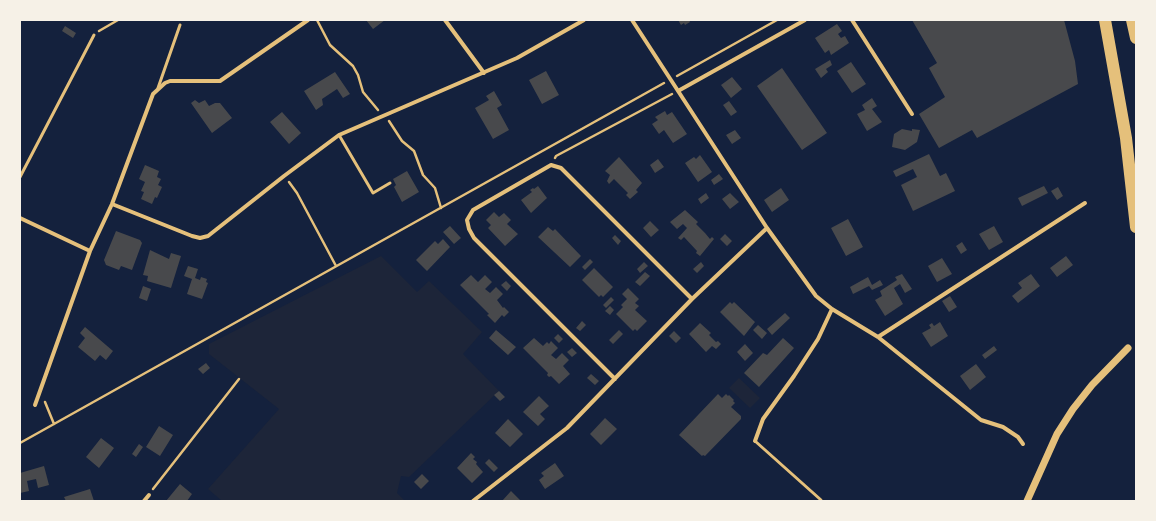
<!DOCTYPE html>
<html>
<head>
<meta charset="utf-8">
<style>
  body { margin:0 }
  #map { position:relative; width:1156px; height:521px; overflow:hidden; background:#14213d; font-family:"Source Serif 4",serif }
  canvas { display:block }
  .frame { position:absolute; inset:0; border:21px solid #f6f1e7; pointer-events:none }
</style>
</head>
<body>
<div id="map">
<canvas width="1156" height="521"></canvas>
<div class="frame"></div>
</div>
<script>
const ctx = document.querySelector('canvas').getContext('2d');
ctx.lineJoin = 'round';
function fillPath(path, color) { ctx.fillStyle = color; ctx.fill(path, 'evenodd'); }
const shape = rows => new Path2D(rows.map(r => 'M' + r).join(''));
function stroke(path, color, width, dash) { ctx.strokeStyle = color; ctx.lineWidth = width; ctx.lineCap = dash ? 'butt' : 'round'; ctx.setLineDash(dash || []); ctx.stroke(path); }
fillPath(shape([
  [381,256,417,292,429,281,482,332,463,354,499,391,409,477,401,476,397,493,405,501,222,501,208,489,279,409,209,354,209,344],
  [739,378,760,398,750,408,729,388]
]), '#1d2539');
fillPath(shape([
  [366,20,385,20,373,29],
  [678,20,689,20,690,22,685,25,684,23,681,25],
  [912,20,1064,20,1075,61,1078,84,977,138,972,130,939,148,919,114,945,97,929,68,937,63],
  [837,24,842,31,838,34,841,38,845,36,849,43,831,55,829,50,825,53,815,38],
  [65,26,76,33,73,38,62,31],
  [830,60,832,65,826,69,828,72,821,78,815,69],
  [851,62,866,84,852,93,837,71],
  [782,68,827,133,802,150,757,86],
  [546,71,559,95,542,104,529,80],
  [335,72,350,94,343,98,337,89,322,99,323,105,316,110,304,91],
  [732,77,742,89,731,98,721,85],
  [494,91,502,105,497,108,509,130,493,139,475,108,489,100,486,96],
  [872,98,877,106,872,109,882,122,867,131,857,114,865,110,862,105],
  [195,100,199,103,205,100,209,106,215,103,220,103,232,118,212,133,191,103],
  [729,101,737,112,731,116,723,105],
  [665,111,667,115,672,112,687,134,673,143,664,130,659,134,652,124,658,120,655,117],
  [282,112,301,133,289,144,270,122],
  [902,129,912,131,912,129,920,130,917,142,905,150,892,147,894,134],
  [735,130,741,138,732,144,726,135],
  [929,154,940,176,946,173,955,191,913,211,901,185,917,177,913,169,896,177,893,171],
  [700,155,712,172,698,182,685,163,694,157,696,159],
  [619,157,642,183,636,190,638,192,630,199,626,195,628,193,614,179,609,184,607,181,610,175,605,171],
  [658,159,664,167,655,173,650,165],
  [145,165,159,171,157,177,161,179,158,185,162,187,157,198,155,197,152,204,141,199,144,192,141,191,145,182,139,179],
  [407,171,419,192,402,202,394,187,396,185,393,179],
  [719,174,723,179,714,185,711,180],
  [538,186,547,198,531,213,521,200,532,192,530,190,533,188,534,189],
  [1044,186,1048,193,1022,206,1018,198],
  [1058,187,1063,196,1057,200,1051,191],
  [781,188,789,200,772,212,764,200],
  [706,193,709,198,701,204,698,199],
  [730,193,739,202,730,209,722,199],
  [685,210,698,222,696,224,705,233,710,239,712,237,714,239,700,256,696,253,697,251,684,237,681,240,678,238,687,228,683,224,677,229,670,222],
  [494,212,499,217,504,213,511,220,507,224,518,234,505,246,488,228,491,225,486,220],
  [848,219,863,247,846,256,831,228],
  [650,221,659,230,651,237,643,228],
  [450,226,461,238,454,244,443,232],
  [994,226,1003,242,989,250,979,234],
  [548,227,553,231,555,229,581,256,570,267,538,237],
  [116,231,140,240,142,243,132,270,121,266,119,270,106,265,104,260],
  [725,234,732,241,727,246,720,239],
  [615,235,621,241,618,245,612,238],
  [443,239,450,247,427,271,416,260,435,241,438,244],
  [962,242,967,250,961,254,956,246],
  [150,250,169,259,171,253,181,256,171,288,147,281,148,276,143,275],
  [1066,256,1073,265,1057,277,1050,268],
  [942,258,952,274,937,282,928,266],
  [590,259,593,262,585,270,582,267],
  [644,262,648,266,640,273,637,269],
  [701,262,704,266,697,273,693,269],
  [188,266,198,269,195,278,200,280,201,277,207,279,206,282,208,283,202,299,187,294,192,279,184,276],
  [594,268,613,287,603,297,601,295,599,297,582,280],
  [645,272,650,276,640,286,635,282],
  [902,274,912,289,905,293,900,284,894,288,903,304,885,316,875,300,882,296,880,291,897,280,895,277],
  [1031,274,1040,286,1018,303,1012,296,1022,288,1018,283],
  [471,275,478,282,485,275,492,282,485,289,490,293,496,287,503,294,497,300,503,308,504,307,509,312,504,317,502,315,495,323,487,315,489,314,460,285],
  [868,277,872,285,880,280,883,285,872,290,869,286,853,294,850,287],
  [506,281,511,286,507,291,501,285],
  [143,286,151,289,147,301,139,298],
  [628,288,639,299,635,303,639,306,635,310,647,321,637,331,635,329,633,331,616,314,623,307,621,305,627,299,622,294],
  [950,296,957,307,949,312,942,301],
  [611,297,614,300,606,308,603,305],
  [730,302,732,304,734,302,755,322,744,336,720,312],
  [610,306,614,310,610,315,605,311],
  [785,313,790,318,772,335,767,329],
  [582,321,586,325,580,331,576,328],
  [940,322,948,336,931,347,922,333,931,328,929,325,932,323,934,326],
  [700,323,711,333,709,335,716,342,718,341,721,344,716,349,712,346,706,352,689,334],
  [758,325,767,333,762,339,753,330],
  [85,327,113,351,106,360,100,355,95,361,78,347,85,338,80,333],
  [496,330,516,347,508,355,489,338],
  [619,330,623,334,613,344,609,340],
  [674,331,681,338,676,343,669,336],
  [558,334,563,339,559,343,554,338],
  [534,338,543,346,547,342,549,344,551,341,558,348,551,355,556,359,562,353,569,360,563,366,570,374,559,384,551,376,549,377,547,375,548,373,523,348],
  [783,338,794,348,759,387,744,373,763,353,767,355],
  [745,344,753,353,745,361,737,352],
  [994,346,997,350,985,359,982,355],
  [572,348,577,353,572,357,567,352],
  [206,363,210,368,203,374,198,369],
  [976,364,986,377,970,390,960,376],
  [591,374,599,381,595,385,587,378],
  [499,391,505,397,500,401,494,395],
  [718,394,722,398,726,394,728,396,729,395,734,400,733,401,735,403,731,407,741,416,741,419,705,456,703,455,702,456,679,435],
  [539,396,549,406,540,414,545,419,538,426,523,412],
  [605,418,617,429,601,445,590,434],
  [508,419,523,434,510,447,495,433],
  [159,426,173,435,160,456,146,447],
  [101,438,114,448,99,468,86,457],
  [139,444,143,447,136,457,132,454],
  [471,453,475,457,473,459,477,462,476,464,483,472,472,483,457,468],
  [489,459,498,468,494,472,485,463],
  [555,463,564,476,545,489,539,480,544,476,541,473],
  [44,466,49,485,38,488,36,479,27,481,29,491,20,493,20,473],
  [422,474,429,481,421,489,414,482],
  [180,484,192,494,187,501,166,501],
  [90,489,94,501,66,501,64,497],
  [511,491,521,501,502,501]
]), '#48494c');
stroke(shape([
  [317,20,330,45,353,66,358,75,363,92,378,110],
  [99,31,118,20],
  [677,76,777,20],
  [389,121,402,141,414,151,423,175,435,188,441,208],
  [555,158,556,156,672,94],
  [289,182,297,193,336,266],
  [45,402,54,424],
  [20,443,664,83],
  [153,489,239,379]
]), '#e5c07b', 2.5);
stroke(shape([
  [158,88,180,25],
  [339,135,373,193,390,183],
  [20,177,94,35],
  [755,441,821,500]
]), '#e5c07b', 3);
stroke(shape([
  [445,20,484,73],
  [632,20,767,228,816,296,832,309,878,337,981,420,1003,427,1018,437,1023,444],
  [852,20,912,114],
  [678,91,805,20],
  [112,204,192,236,200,238,208,236,284,176,339,135,517,58,584,20],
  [20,218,90,251],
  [878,337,1085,203],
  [615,379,474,238,469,229,467,220,473,210,551,165,561,168,692,299],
  [35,405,90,251,112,204,153,94,165,83,170,81,220,81,308,20],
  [755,441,763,419,794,376,818,339,832,309],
  [144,501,149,495],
  [473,501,567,428,692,299,767,228]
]), '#e5c07b', 4);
stroke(shape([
  [1027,501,1057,434,1073,409,1092,385,1128,348]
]), '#e5c07b', 7);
stroke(shape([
  [1105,20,1126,138,1136,227],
  [1132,20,1136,38]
]), '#e5c07b', 12);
</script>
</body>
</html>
